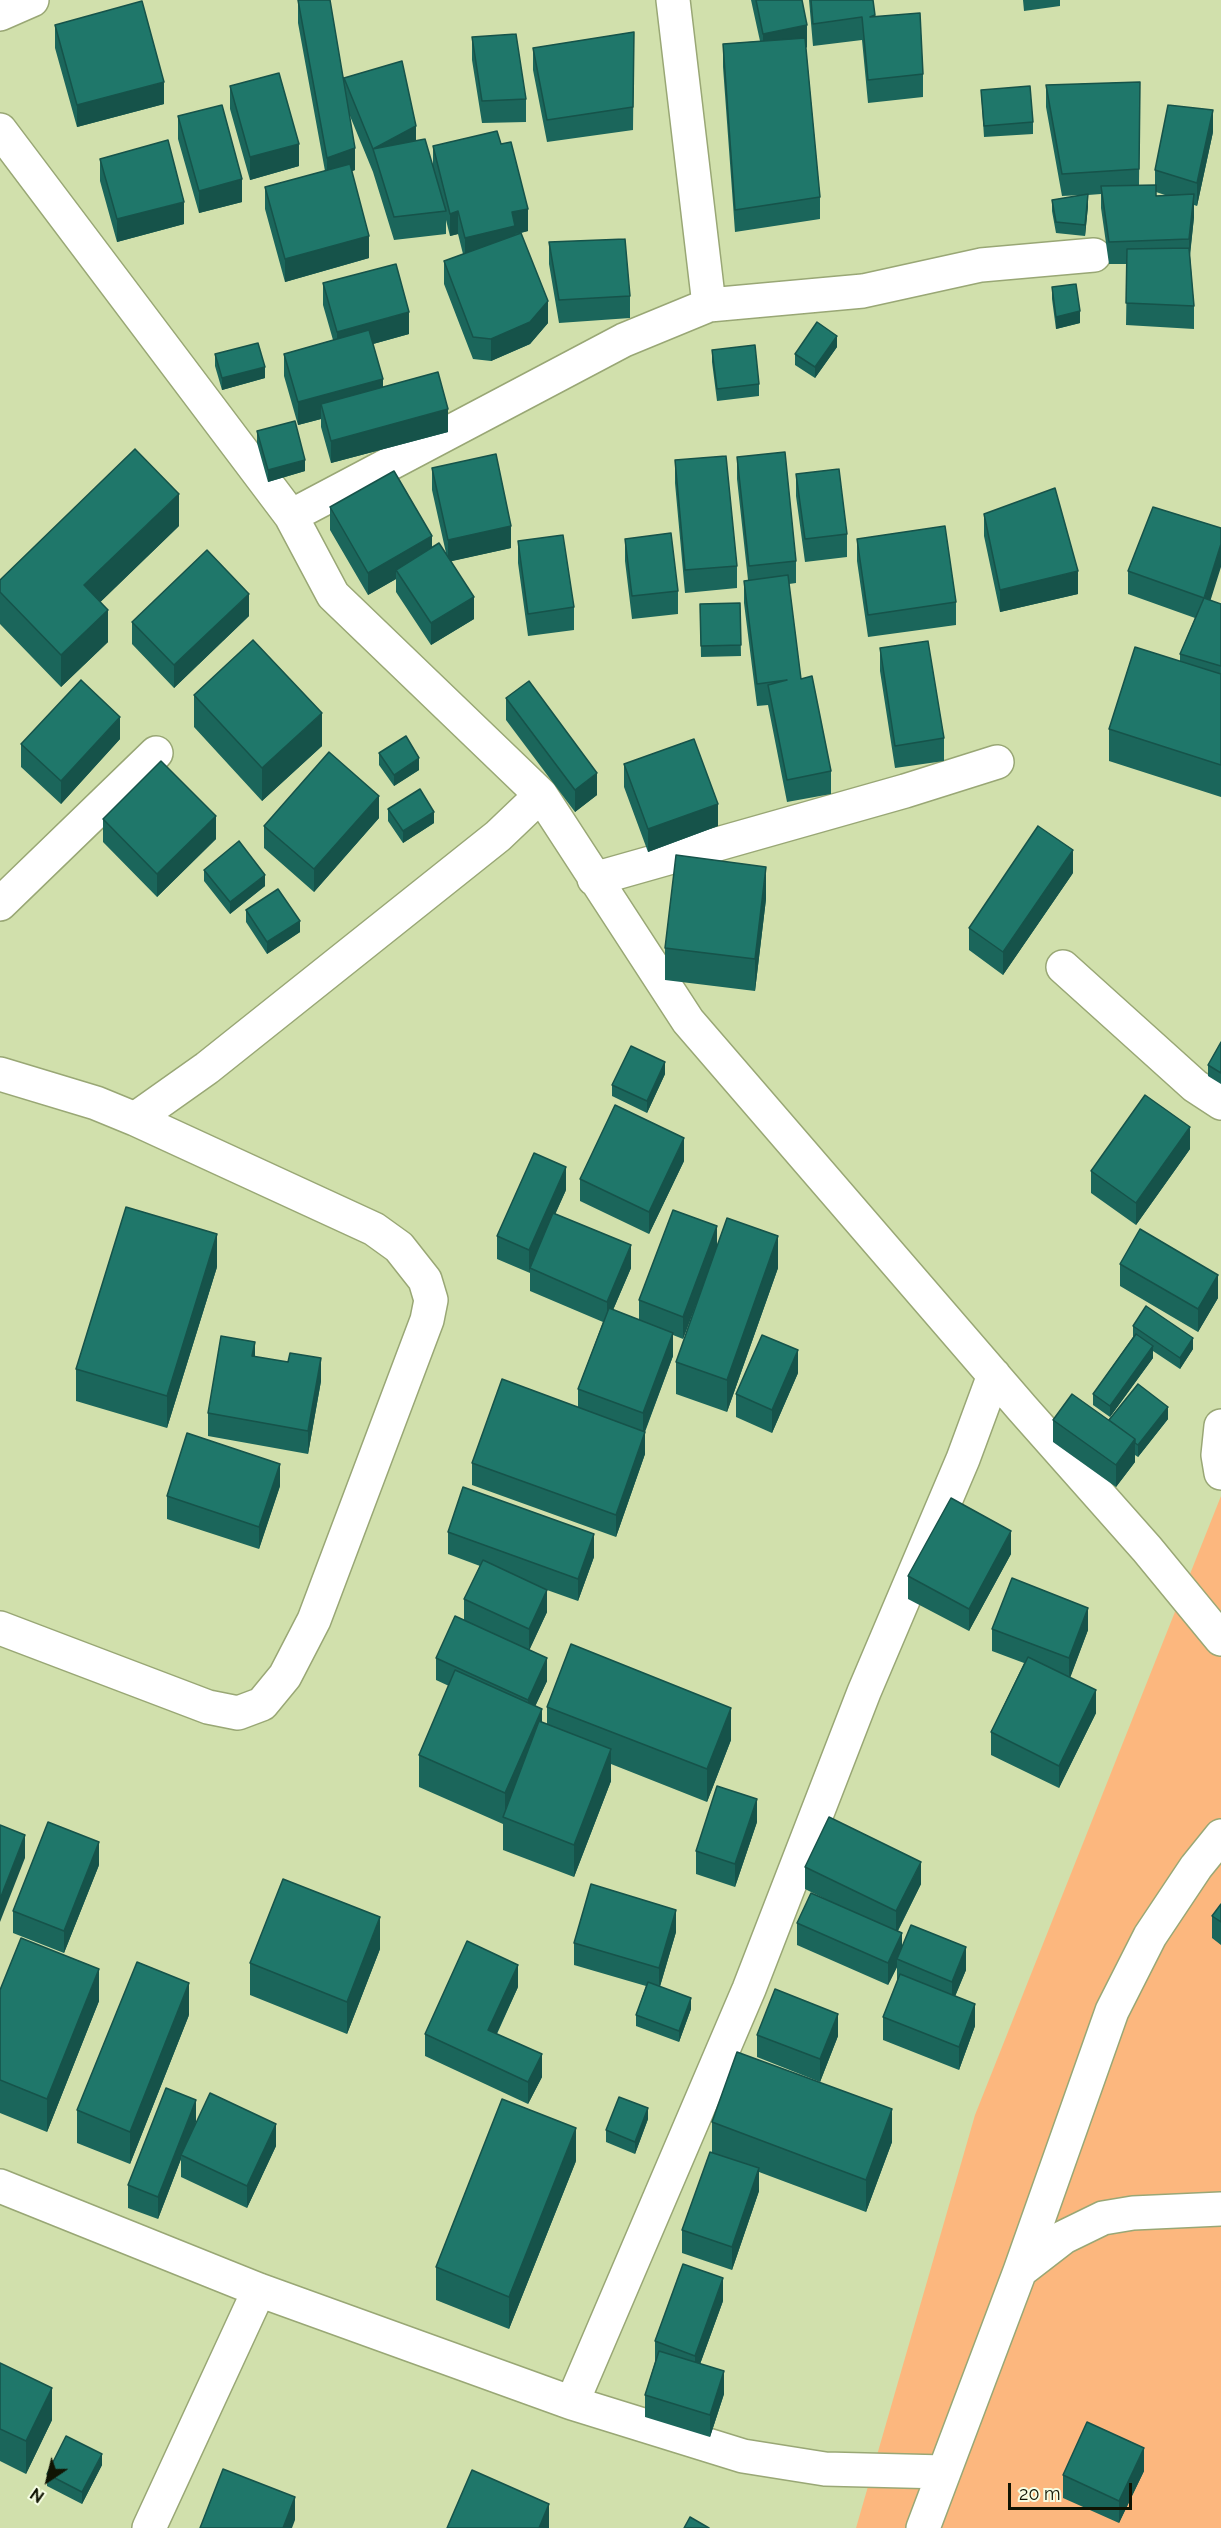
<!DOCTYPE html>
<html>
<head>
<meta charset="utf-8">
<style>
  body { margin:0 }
  #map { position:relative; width:1221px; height:2528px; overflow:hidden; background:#d1e0ac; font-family:Raleway,sans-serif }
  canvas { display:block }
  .north { position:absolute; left:18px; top:2450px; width:60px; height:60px; -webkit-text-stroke:4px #f6fee3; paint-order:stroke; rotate:215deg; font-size:16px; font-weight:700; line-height:24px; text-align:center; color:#101403 }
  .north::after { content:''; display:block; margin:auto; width:21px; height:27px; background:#101403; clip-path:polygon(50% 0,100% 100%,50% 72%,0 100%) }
  .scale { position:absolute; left:1008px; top:2483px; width:124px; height:27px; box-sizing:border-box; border:3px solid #101403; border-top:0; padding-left:8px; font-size:18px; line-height:21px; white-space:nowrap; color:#101403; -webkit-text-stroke:4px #f6fee3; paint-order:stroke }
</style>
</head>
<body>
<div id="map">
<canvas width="1221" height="2528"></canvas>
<div class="north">N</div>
<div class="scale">20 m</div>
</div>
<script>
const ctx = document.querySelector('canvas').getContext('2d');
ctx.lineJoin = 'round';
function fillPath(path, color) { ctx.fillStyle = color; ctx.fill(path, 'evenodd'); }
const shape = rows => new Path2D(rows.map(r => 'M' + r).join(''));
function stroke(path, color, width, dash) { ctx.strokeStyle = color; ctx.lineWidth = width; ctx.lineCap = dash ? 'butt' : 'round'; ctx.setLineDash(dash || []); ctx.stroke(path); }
fillPath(shape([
  [1221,1496,1221,2528,856,2528,975,2115]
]), '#fcb77e');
const minor = shape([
  [0,14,32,0],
  [0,130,291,516,333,595,541,795,688,1021,1022,1408,1147,1549,1221,1639],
  [709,305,863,291,981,265,1094,255],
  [291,516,624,340,709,305,673,0],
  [594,879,905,791,997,762],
  [0,904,156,753],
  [1063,967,1195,1086,1221,1103],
  [0,1074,96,1103,135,1119,207,1068,498,836,541,795],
  [1221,1426,1218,1455,1221,1473],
  [0,1628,208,1707,238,1713,262,1704,285,1676,314,1620,427,1320,431,1300,425,1280,399,1247,374,1229,135,1119],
  [0,2186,259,2290,572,2403,749,1989,864,1692,963,1459,994,1375],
  [1020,2271,1064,2237,1103,2218,1133,2213,1221,2209],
  [572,2403,743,2456,825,2469,944,2472],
  [149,2528,259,2290],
  [923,2528,1020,2271,1112,2011,1150,1936,1196,1867,1221,1836]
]);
stroke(minor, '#99a775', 36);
stroke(minor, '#fff', 33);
fillPath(shape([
  [298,0,344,78,416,141,433,167,433,146,501,144,528,231,521,233,548,323,530,344,491,361,473,359,444,284,444,261,463,254,458,234,450,236,446,220,446,234,394,240,373,172,350,116,355,170,352,171,369,258,285,282,265,209,265,187,325,171,298,23],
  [751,0,802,0,807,47,806,48,820,197,820,219,735,232,723,67,723,44,760,41],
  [809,0,873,0,875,16,923,74,923,97,868,103,862,40,813,46],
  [1023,0,1060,0,1060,6,1024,11],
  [55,25,164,104,77,127,55,48],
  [634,32,633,130,547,142,533,70,533,48],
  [472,37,526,99,526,122,482,123,472,60],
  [1140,82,1139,185,1155,185,1155,170,1213,132,1197,206,1194,205,1194,217,1190,256,1194,306,1194,329,1126,325,1127,264,1109,264,1101,208,1101,194,1088,195,1088,206,1085,236,1056,233,1052,211,1052,200,1082,195,1062,196,1046,107,1046,85],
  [1156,192,1165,195,1156,196],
  [230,86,299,166,250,180,230,109],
  [981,90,1033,122,1033,134,984,137],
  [178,116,242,202,199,213,178,139],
  [100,159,184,224,117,242,100,181],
  [549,242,630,296,630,318,559,323,549,264],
  [323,283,409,334,373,344,383,387,448,432,331,463,321,427,321,419,298,425,284,376,284,354,333,340,323,305],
  [1052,287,1080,323,1056,329,1052,299],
  [837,347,815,378,795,365,795,354],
  [712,350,759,384,759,396,717,401,712,362],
  [215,354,265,378,222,390,215,366],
  [257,431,305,471,268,482,257,443],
  [737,457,796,561,796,583,789,584,801,679,831,771,831,794,787,802,768,705,757,706,744,603,744,581,748,580,737,479],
  [675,460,737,566,737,588,685,593,675,483],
  [432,468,511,548,451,561,474,619,431,645,396,592,396,579,368,595,330,530,330,507,446,553,432,490],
  [796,474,847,534,847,557,805,562,796,496],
  [984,514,1078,594,1000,612,984,536],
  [179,526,100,602,108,642,61,687,0,624,0,580],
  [625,539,678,591,678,614,632,619,625,561],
  [857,539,956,602,956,625,868,637,857,561],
  [518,541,574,607,574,630,528,636,518,563],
  [1128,571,1221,604,1221,797,1109,761,1109,729,1180,661,1180,654,1195,618,1128,594],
  [740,603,741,656,701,657,700,604],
  [249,616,174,688,132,644,132,622],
  [880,648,944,738,944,761,895,768,880,671],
  [194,695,322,746,262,801,194,727],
  [506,698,597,795,575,812,506,720],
  [120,739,61,804,21,767,21,744],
  [379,753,419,770,394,786,379,765],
  [624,764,718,826,648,852,624,787],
  [388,809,434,823,403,843,388,821],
  [379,818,314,892,264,848,264,826],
  [103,819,216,839,157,897,103,842],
  [204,870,265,886,230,914,204,881],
  [1073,873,1003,975,969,950,969,928],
  [766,899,755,991,665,980,665,948],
  [246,910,300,932,267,954,246,922],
  [1221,1042,1221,1084,1208,1076,1208,1065],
  [665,1074,647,1113,612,1096,612,1085],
  [1190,1149,1136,1225,1091,1193,1091,1171],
  [684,1161,649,1234,580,1201,580,1179],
  [566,1190,555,1214,631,1268,613,1310,639,1320,639,1300,717,1246,778,1268,727,1412,676,1394,676,1362,699,1297,683,1339,673,1335,673,1356,645,1432,645,1454,616,1537,472,1485,472,1463,578,1407,578,1389,603,1322,530,1291,530,1273,497,1259,497,1236],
  [1120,1264,1218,1298,1198,1332,1120,1286],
  [217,1267,167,1428,76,1401,76,1369],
  [1133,1326,1193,1349,1180,1369,1153,1351,1153,1358,1110,1417,1093,1405,1093,1394,1133,1337],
  [255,1357,288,1362,321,1381,308,1454,208,1436,208,1413],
  [798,1373,772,1433,736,1417,736,1394],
  [1168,1419,1138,1457,1135,1455,1135,1462,1116,1487,1053,1442,1053,1420,1109,1420],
  [280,1486,259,1549,167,1519,167,1496],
  [448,1532,594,1557,578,1601,547,1590,547,1612,529,1650,547,1681,535,1706,542,1723,547,1724,547,1707,731,1740,707,1802,611,1764,611,1781,574,1877,503,1850,503,1824,419,1787,419,1755,449,1686,436,1680,436,1658,464,1621,464,1599,480,1566,448,1554],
  [1011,1554,969,1631,908,1599,908,1576],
  [992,1629,1088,1630,1070,1677,1096,1713,1059,1788,991,1755,991,1732,1024,1663,992,1651],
  [757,1822,735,1887,696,1874,696,1851],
  [99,1865,64,1953,13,1933,13,1911],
  [805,1867,921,1884,898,1931,902,1947,966,1970,955,1996,975,2026,959,2070,883,2040,883,2017,897,1982,897,1967,888,1985,797,1945,797,1923,827,1900,805,1889],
  [1221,1904,1221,1945,1212,1938,1212,1916],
  [676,1932,660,1986,691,2009,679,2042,636,2026,636,2015,646,1986,574,1965,574,1943],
  [380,1949,347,2034,250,1995,250,1963],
  [518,1987,497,2034,542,2077,528,2104,425,2056,425,2034],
  [0,1990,99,2001,47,2132,0,2113],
  [189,2015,130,2164,77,2143,77,2110],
  [757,2035,838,2036,820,2082,757,2057],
  [648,2119,635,2154,606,2142,606,2130],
  [196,2122,276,2146,247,2208,181,2177,181,2159,158,2219,128,2208,128,2185],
  [712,2122,892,2142,866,2212,759,2172,759,2191,732,2270,682,2253,682,2230,712,2152],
  [576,2161,509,2329,436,2300,436,2267],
  [723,2301,700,2364,724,2394,710,2437,645,2417,645,2395,655,2362,655,2341],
  [0,2363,52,2420,26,2474,0,2461],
  [102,2465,82,2504,47,2486,47,2474],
  [1144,2471,1119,2523,1063,2498,1063,2475]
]), '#1b665b');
fillPath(shape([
  [807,25,807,47,763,57,763,34],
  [164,82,164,104,77,127,77,105],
  [1213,110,1213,132,1197,206,1197,183],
  [416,126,416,149,373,149],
  [299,144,299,166,250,180,250,157],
  [355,148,355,170,327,181,327,158],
  [242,179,242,202,199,213,199,191],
  [1088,194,1088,206,1085,236,1085,225],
  [1194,194,1194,217,1189,262,1189,239],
  [184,202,184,224,117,242,117,219],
  [528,209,528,231,515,234,515,248,465,260,465,238,512,212],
  [458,211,458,234,450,236,450,214],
  [369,236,369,258,285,282,285,259],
  [548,301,548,323,530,344,491,361,491,339],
  [1080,311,1080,323,1056,329,1056,317],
  [409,312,409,334,337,354,337,332],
  [837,336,837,347,815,378,815,367],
  [265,367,265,378,222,390,222,378],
  [383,379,383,402,321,404,321,419,298,425,298,402],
  [448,409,448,432,331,463,331,441],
  [305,460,305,471,268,482,268,470],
  [179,494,179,526,84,618,84,585],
  [511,526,511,548,448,562,448,540],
  [432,536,432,558,396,570,396,579,368,595,368,573],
  [1221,544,1221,567,1204,621,1204,598],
  [1078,571,1078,594,1000,612,1000,590],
  [249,594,249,616,174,688,174,665],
  [474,597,474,619,431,645,431,623],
  [108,610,108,642,61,687,61,655],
  [322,713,322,746,262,801,262,768],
  [120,717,120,739,61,804,61,781],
  [419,758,419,770,394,786,394,775],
  [597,773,597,795,575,812,575,790],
  [379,796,379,818,314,892,314,869],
  [718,804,718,826,648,852,648,829],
  [434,812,434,823,403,843,403,831],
  [216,816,216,839,157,897,157,874],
  [1073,850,1073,873,1003,975,1003,952],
  [766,867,766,899,755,991,755,959],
  [265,875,265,886,230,914,230,902],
  [300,921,300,932,267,954,267,942],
  [665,1062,665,1074,647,1113,647,1101],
  [1190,1127,1190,1149,1136,1225,1136,1203],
  [684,1138,684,1161,649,1234,649,1212],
  [566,1167,566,1190,531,1269,530,1268,529,1273,529,1250],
  [717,1226,717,1249,683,1339,683,1317],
  [217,1234,217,1267,167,1428,167,1396],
  [778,1236,778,1268,727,1412,727,1380],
  [631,1245,631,1268,607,1324,607,1302],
  [1218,1275,1218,1298,1198,1332,1198,1309],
  [673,1333,673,1356,643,1436,643,1413],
  [1193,1338,1193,1349,1180,1369,1180,1358],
  [255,1342,255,1364,252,1356],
  [1153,1346,1153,1358,1110,1417,1110,1406],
  [798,1350,798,1373,772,1433,772,1410],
  [321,1358,321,1381,308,1454,308,1431],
  [1168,1407,1168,1419,1138,1457,1138,1445],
  [645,1432,645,1454,616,1537,616,1515],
  [1135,1439,1135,1462,1116,1487,1116,1465],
  [280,1464,280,1486,259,1549,259,1527],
  [1011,1531,1011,1554,969,1631,969,1609],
  [594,1534,594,1557,578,1601,578,1579],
  [547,1590,547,1612,529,1651,529,1629],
  [1088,1608,1088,1630,1069,1681,1069,1658],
  [547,1658,547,1681,528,1722,528,1700],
  [1096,1690,1096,1713,1059,1788,1059,1766],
  [731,1708,731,1740,707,1802,707,1769],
  [542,1709,542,1741,505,1818,505,1793],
  [611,1749,611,1781,574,1877,574,1845],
  [757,1799,757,1822,735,1887,735,1864],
  [25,1835,25,1858,0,1922,0,1899],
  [99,1842,99,1865,64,1953,64,1931],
  [921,1862,921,1884,896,1934,896,1911],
  [676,1910,676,1932,659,1990,659,1968],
  [380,1917,380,1949,347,2034,347,2002],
  [902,1933,902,1955,897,1959,897,1967,888,1985,888,1963],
  [966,1947,966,1970,952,2004,952,1982],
  [518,1965,518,1987,488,2052,488,2030],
  [99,1969,99,2001,47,2132,47,2099],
  [189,1983,189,2015,130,2164,130,2132],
  [691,1998,691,2009,679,2042,679,2031],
  [975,2004,975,2026,959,2070,959,2047],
  [838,2014,838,2036,820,2082,820,2059],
  [542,2054,542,2077,528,2104,528,2082],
  [196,2100,196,2122,181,2155,181,2159,158,2219,158,2197],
  [648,2108,648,2119,635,2154,635,2142],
  [892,2109,892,2142,866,2212,866,2180],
  [276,2124,276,2146,247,2208,247,2186],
  [576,2128,576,2161,509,2329,509,2297],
  [759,2168,759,2191,732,2270,732,2247],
  [723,2278,723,2301,695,2378,695,2356],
  [724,2371,724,2394,710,2437,710,2415],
  [52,2388,52,2420,26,2474,26,2441],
  [1144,2448,1144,2471,1119,2523,1119,2501],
  [102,2454,102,2465,82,2504,82,2492],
  [295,2497,295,2520,292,2528,283,2528],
  [549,2504,549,2528,539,2528]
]), '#16534a');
const building = shape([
  [298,0,330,0,355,148,327,158,298,0],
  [756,0,802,0,807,25,763,34,756,0],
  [811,0,873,0,875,15,870,17,920,13,923,74,868,80,862,17,813,24,811,0],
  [142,1,164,82,77,105,55,25,142,1],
  [634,32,633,107,547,120,533,48,634,32],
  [516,34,526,99,482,101,472,37,516,34],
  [805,38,820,197,735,210,723,44,805,38],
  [402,61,416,126,373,149,344,78,402,61],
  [279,73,299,144,250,157,230,86,279,73],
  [1140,82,1139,169,1062,174,1046,85,1140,82],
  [1030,86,1033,122,984,126,981,90,1030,86],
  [222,105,242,179,199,191,178,116,222,105],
  [1168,105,1213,110,1197,183,1155,170,1168,105],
  [497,131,501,144,511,142,528,209,512,212,515,226,465,238,458,211,450,214,433,146,497,131],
  [425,139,446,211,394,217,373,149,425,139],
  [168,140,184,202,117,219,100,159,168,140],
  [350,164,369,236,285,259,265,187,350,164],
  [1156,185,1156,196,1194,194,1189,239,1109,242,1101,186,1156,185],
  [1088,194,1085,225,1056,222,1052,200,1088,194],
  [521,233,548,301,530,322,491,339,473,337,444,261,521,233],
  [625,239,630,296,559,300,549,242,625,239],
  [1189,248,1194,306,1126,303,1127,249,1189,248],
  [396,264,409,312,337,332,323,283,396,264],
  [1076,284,1080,311,1056,317,1052,287,1076,284],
  [817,322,837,336,815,367,795,354,817,322],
  [369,330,383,379,298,402,284,354,369,330],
  [258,343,265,367,222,378,215,354,258,343],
  [755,345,759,384,717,389,712,350,755,345],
  [438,372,448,409,331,441,321,404,438,372],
  [295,421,305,460,268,470,257,431,295,421],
  [135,449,179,494,84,585,108,610,61,655,0,592,0,580,135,449],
  [785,452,796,561,749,566,737,457,785,452],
  [496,454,511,526,448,540,432,468,496,454],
  [726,456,737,566,685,570,675,460,726,456],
  [839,469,847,534,805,539,796,474,839,469],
  [394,471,432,536,368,573,330,507,394,471],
  [1055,488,1078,571,1000,590,984,514,1055,488],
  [1153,507,1221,528,1221,544,1204,598,1128,571,1153,507],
  [945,526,956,602,868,615,857,539,945,526],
  [671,533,678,591,632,596,625,539,671,533],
  [563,535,574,607,528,614,518,541,563,535],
  [439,543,474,597,431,623,396,570,439,543],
  [207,550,249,594,174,665,132,622,207,550],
  [788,575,801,679,812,676,831,771,787,780,768,685,787,680,757,684,744,581,788,575],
  [1204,598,1221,604,1221,666,1180,654,1204,598],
  [740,603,741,645,701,646,700,604,740,603],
  [253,640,322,713,262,768,194,695,253,640],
  [928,641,944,738,895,746,880,648,928,641],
  [1135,647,1221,674,1221,765,1109,729,1135,647],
  [81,680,120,717,61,781,21,744,81,680],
  [529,681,597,773,575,790,506,698,529,681],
  [406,736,419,758,394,775,379,753,406,736],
  [694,739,718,804,648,829,624,764,694,739],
  [329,752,379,796,314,869,264,826,329,752],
  [161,761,216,816,157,874,103,819,161,761],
  [420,789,434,812,403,831,388,809,420,789],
  [1038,826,1073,850,1003,952,969,928,1038,826],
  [239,841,265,875,230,902,204,870,239,841],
  [676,855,766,867,755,959,665,948,676,855],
  [278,889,300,921,267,942,246,910,278,889],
  [1221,1042,1221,1073,1208,1065,1221,1042],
  [631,1046,665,1062,647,1101,612,1085,631,1046],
  [1145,1095,1190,1127,1136,1203,1091,1171,1145,1095],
  [615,1105,684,1138,649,1212,580,1179,615,1105],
  [534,1153,566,1167,529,1250,497,1236,534,1153],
  [126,1207,217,1234,167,1396,76,1369,126,1207],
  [673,1210,717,1226,683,1317,639,1300,673,1210],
  [553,1213,631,1245,607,1302,530,1268,553,1213],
  [727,1218,778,1236,727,1380,676,1362,727,1218],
  [1140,1229,1218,1275,1198,1309,1120,1264,1140,1229],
  [1146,1306,1193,1338,1180,1358,1133,1326,1146,1306],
  [609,1308,673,1333,643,1413,578,1389,609,1308],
  [1136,1334,1153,1346,1110,1406,1093,1394,1136,1334],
  [762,1335,798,1350,772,1410,736,1394,762,1335],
  [221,1336,255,1342,252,1356,288,1362,290,1353,321,1358,308,1431,208,1413,221,1336],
  [502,1379,645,1432,616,1515,472,1463,502,1379],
  [1138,1384,1168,1407,1138,1445,1135,1443,1135,1439,1109,1420,1138,1384],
  [1072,1394,1135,1439,1116,1465,1053,1420,1072,1394],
  [187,1433,280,1464,259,1527,167,1496,187,1433],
  [463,1487,594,1534,578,1579,448,1532,463,1487],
  [951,1498,1011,1531,969,1609,908,1576,951,1498],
  [483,1560,547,1590,529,1629,464,1599,483,1560],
  [1012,1578,1088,1608,1069,1658,992,1629,1012,1578],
  [455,1616,547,1658,528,1700,436,1658,455,1616],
  [571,1644,731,1708,707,1769,547,1707,571,1644],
  [1028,1657,1096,1690,1059,1766,991,1732,1028,1657],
  [455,1670,542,1709,505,1793,419,1755,455,1670],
  [539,1721,611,1749,574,1845,503,1817,539,1721],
  [717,1786,757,1799,735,1864,696,1851,717,1786],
  [829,1817,921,1862,896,1911,805,1867,829,1817],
  [48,1822,99,1842,64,1931,13,1911,48,1822],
  [0,1825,25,1835,0,1899,0,1825],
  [283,1879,380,1917,347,2002,250,1963,283,1879],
  [591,1884,676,1910,659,1968,574,1943,591,1884],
  [811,1893,902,1933,888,1963,797,1923,811,1893],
  [1221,1904,1221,1922,1212,1916,1221,1904],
  [911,1925,966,1947,952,1982,897,1959,911,1925],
  [21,1938,99,1969,47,2099,0,2080,0,1990,21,1938],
  [467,1941,518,1965,488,2030,542,2054,528,2082,425,2034,467,1941],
  [137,1962,189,1983,130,2132,77,2110,137,1962],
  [900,1974,975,2004,959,2047,883,2017,900,1974],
  [648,1982,691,1998,679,2031,636,2015,648,1982],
  [775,1989,838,2014,820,2059,757,2035,775,1989],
  [737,2052,892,2109,866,2180,712,2122,737,2052],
  [166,2088,196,2100,158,2197,128,2185,166,2088],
  [210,2093,276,2124,247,2186,181,2155,210,2093],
  [619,2097,648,2108,635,2142,606,2130,619,2097],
  [502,2099,576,2128,509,2297,436,2267,502,2099],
  [710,2152,759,2168,732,2247,682,2230,710,2152],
  [683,2264,723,2278,695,2356,655,2341,683,2264],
  [659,2351,724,2371,710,2415,645,2395,659,2351],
  [0,2363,52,2388,26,2441,0,2429,0,2363],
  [1087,2422,1144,2448,1119,2501,1063,2475,1087,2422],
  [66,2436,102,2454,82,2492,47,2474,66,2436],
  [223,2469,295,2497,283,2528,200,2528,223,2469],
  [472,2470,549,2504,539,2528,447,2528,472,2470],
  [690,2517,709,2528,684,2528,690,2517]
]);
fillPath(building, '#1f776a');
stroke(building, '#16534a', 1.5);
</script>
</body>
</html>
